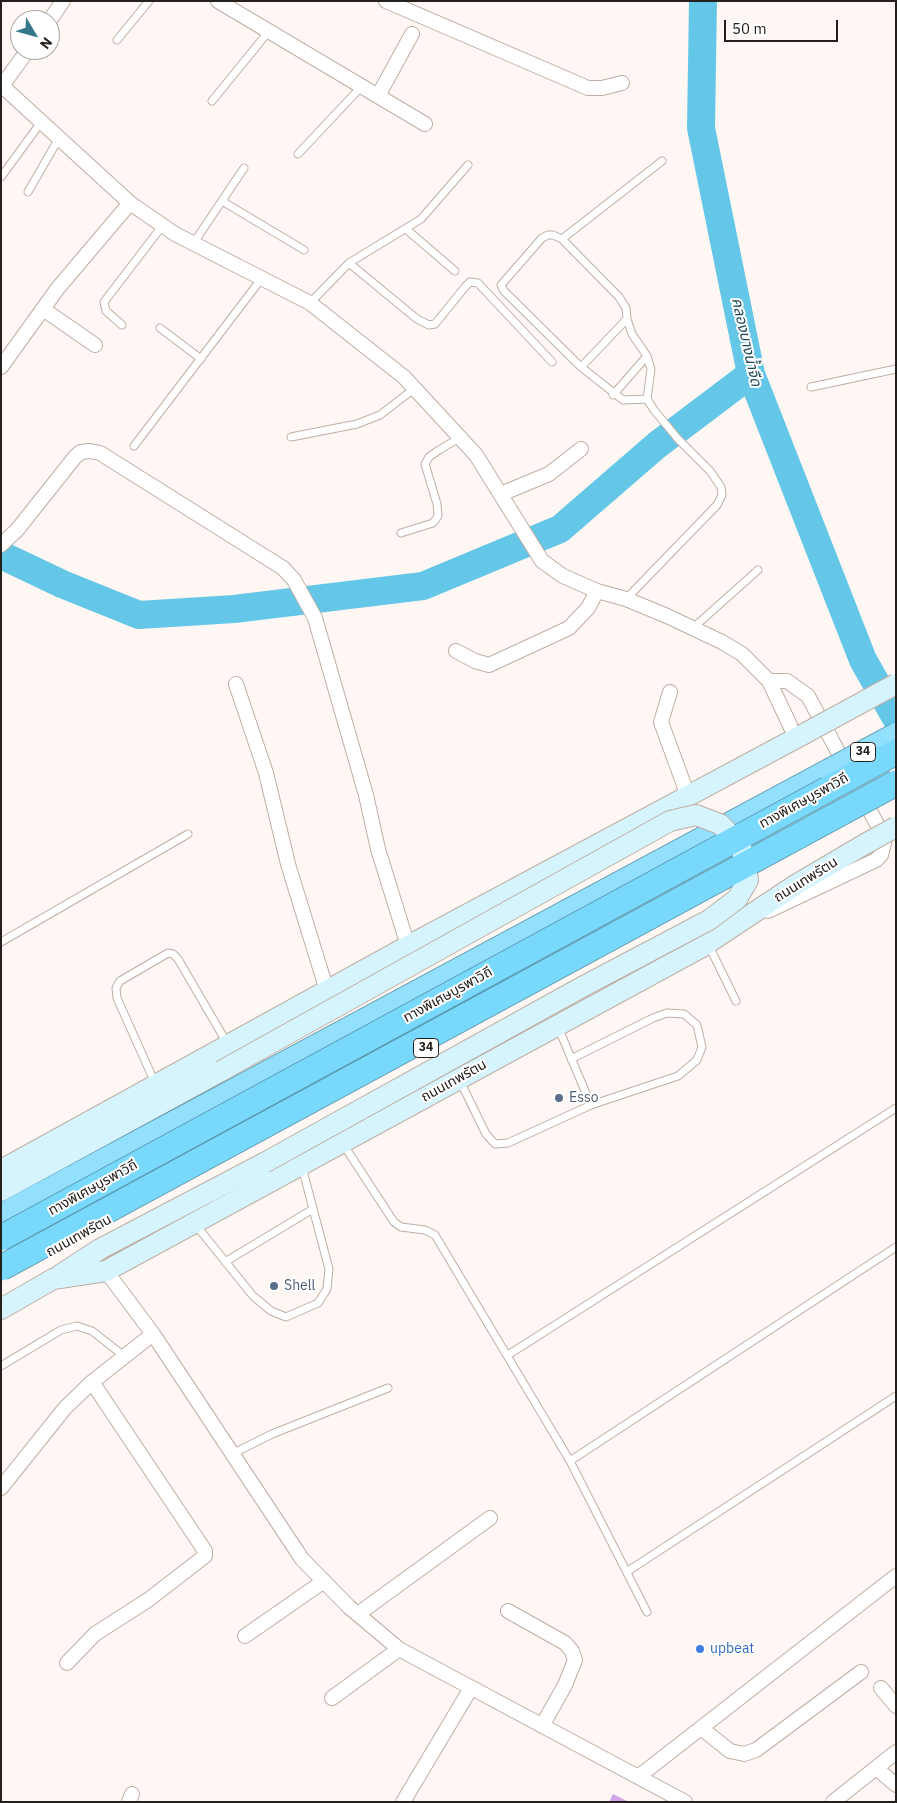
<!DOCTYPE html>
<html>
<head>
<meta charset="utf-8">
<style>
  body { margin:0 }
  #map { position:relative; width:897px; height:1803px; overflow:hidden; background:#fff7f3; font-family:"IBM Plex Sans",sans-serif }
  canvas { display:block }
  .frame { position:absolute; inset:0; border:2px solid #26201c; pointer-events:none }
  .north { position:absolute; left:10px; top:10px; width:50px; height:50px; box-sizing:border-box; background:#fff; border:1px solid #a8a6a4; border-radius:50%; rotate:127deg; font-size:14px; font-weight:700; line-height:20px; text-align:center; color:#26201c }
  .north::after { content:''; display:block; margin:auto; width:18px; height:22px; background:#347788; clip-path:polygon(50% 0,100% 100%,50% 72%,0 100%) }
  .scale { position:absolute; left:724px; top:20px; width:114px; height:22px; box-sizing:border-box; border:2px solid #26201c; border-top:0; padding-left:6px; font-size:15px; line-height:18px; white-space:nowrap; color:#26201c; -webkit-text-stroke:4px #fff; paint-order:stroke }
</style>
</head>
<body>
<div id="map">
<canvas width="897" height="1803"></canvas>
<div class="frame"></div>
<div class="north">N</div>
<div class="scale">50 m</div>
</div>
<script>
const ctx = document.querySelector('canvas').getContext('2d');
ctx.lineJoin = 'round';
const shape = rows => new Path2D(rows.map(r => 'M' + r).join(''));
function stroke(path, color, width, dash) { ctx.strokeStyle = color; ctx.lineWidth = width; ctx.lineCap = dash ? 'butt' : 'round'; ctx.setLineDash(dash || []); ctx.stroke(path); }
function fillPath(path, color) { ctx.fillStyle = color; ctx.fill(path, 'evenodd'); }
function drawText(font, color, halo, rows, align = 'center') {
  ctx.font = font + ' "IBM Plex Sans","Noto Sans Thai",sans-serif'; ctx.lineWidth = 4; ctx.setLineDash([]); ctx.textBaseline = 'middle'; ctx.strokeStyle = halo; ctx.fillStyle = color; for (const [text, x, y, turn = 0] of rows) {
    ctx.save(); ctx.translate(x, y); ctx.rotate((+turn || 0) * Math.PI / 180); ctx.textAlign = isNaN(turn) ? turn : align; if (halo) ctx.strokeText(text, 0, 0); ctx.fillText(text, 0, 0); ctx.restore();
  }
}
stroke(shape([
  [703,1,701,128,751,374,863,660,896,718],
  [1,555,62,584,139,615,234,609,423,586,560,529,657,445,751,374]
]), '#65c7e8', 28);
fillPath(shape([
  [613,1794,629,1802,609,1802]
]), '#d2a5e8');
const service = shape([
  [117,40,149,1],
  [212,101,269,31],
  [298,154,362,86],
  [1,177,42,121],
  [28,192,59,138],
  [222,201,304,250],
  [406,229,455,271],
  [562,239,662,161],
  [193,244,244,168],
  [349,263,417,319,429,325,435,324,465,287,470,282,478,283,552,362],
  [310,303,349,263,421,219,468,165],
  [627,319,581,367,623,400,647,399],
  [122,325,106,311,104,302,163,225],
  [160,328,201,359],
  [581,367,504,291,501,285,542,238,548,235,553,235,562,239,619,297,626,308,627,319,632,334,647,356,651,369,647,399,654,410,678,439,710,471,721,487,722,495,717,505,626,599],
  [811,387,896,369],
  [613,395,647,356],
  [291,437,357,424,380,415,415,388],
  [134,446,262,278],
  [401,533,433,523,438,516,437,504,425,464,429,457,439,450,461,437],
  [693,628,758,570],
  [1,942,188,834],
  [709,946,736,1001],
  [558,1027,591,1105],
  [460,1081,486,1134,495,1144,508,1143,591,1105,678,1076,697,1060,702,1047,697,1025,684,1014,667,1013,653,1018,571,1059],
  [155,1083,117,998,116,988,120,981,168,953,173,954,178,959,227,1043],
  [343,1144,394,1222,401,1227,425,1230,435,1235,570,1461,647,1612],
  [195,1224,253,1296,271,1311,286,1317,318,1303,327,1289,329,1269,302,1167],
  [225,1262,313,1209],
  [508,1355,896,1108],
  [1,1366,61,1330,77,1326,92,1331,124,1356],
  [232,1454,272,1434,388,1388],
  [570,1461,896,1247],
  [628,1571,896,1396]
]);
const minor = shape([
  [218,1,425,124],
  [386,1,588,88,602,88,622,83],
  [50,20,63,1],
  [1,85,130,203,175,234,310,303,404,377,476,455,542,561,563,576,597,591,626,599,667,616,722,642,742,654,769,681,796,738],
  [1,87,28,50],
  [378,96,412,34],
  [43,309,95,345],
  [1,367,58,288,130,203],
  [501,494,549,474,581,449],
  [1,545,17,530,75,457,81,452,90,451,100,453,283,568,294,580,315,618,366,795,378,849,408,946],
  [456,651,475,661,489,665,569,628,588,608,597,591],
  [236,684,266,773,288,864,327,991],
  [670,692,661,722,688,796],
  [768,911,876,860,881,855,885,839,808,696,787,681,769,681],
  [106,1271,153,1334,302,1559,349,1607,399,1649,685,1802],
  [1,1488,65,1408,92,1382,153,1334],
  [508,1611,565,1643,572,1651,575,1660,565,1685,542,1726],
  [358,1614,490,1518],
  [245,1636,324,1581],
  [67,1663,95,1634,148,1600,205,1556,205,1551,92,1382],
  [881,1688,896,1706],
  [332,1698,399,1649],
  [701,1728,730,1751,744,1754,756,1750,861,1672],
  [876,1768,896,1785],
  [638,1777,896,1576],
  [129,1802,132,1794],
  [403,1802,471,1688],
  [833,1802,896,1752]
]);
const secondary = shape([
  [1,1170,408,946,802,735],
  [1,1191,221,1071],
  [60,1275,100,1249,264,1163],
  [1,1309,53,1279,106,1271,702,947,797,884,865,844]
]);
const trunk = shape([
  [1,1215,829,770]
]);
stroke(service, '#bfaea3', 9);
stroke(minor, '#bfaea3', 16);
stroke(secondary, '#bfaea3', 22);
stroke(trunk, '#5b98ae', 24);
stroke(service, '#fff', 7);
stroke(minor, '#fff', 14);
stroke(secondary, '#d6f4fe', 20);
stroke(trunk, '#93e0fe', 22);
const secondaryBridge = shape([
  [802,735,896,684],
  [865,844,896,827],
  [221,1071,670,821,696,815,720,824,741,846,748,880,737,899,709,920,582,987,264,1163]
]);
const trunkBridge = shape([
  [829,770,896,734]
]);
const motorwayBridge = shape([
  [1,1238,896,752],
  [1,1268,896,783]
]);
stroke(secondaryBridge, '#bfaea3', 22, []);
stroke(trunkBridge, '#5b98ae', 24, []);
stroke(motorwayBridge, '#5b98ae', 27, []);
stroke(secondaryBridge, '#d6f4fe', 20);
stroke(trunkBridge, '#93e0fe', 22);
stroke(motorwayBridge, '#78d9fd', 25);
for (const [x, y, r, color] of [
  [559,1098,5,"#5c6f8a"],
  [274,1286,5,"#5c6f8a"],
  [700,1649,5,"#3f7fe0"]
]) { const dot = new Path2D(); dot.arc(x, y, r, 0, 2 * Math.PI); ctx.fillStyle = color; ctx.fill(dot); stroke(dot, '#fff', 2); }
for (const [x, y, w] of [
  [863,752,25],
  [426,1048,25]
]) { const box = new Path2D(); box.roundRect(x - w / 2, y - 9.5, w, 19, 4); ctx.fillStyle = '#fff'; ctx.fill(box); stroke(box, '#26201c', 1); }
drawText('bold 12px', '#26201c', null, [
  ["34",863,752],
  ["34",426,1048]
]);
drawText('14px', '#26201c', '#fff', [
  ["ทางพิเศษบูรพาวิถี",804,801,-29],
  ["ถนนเทพรัตน",806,880,-32],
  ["ทางพิเศษบูรพาวิถี",448,995,-29],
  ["ถนนเทพรัตน",454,1081,-29],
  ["ทางพิเศษบูรพาวิถี",93,1188,-29],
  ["ถนนเทพรัตน",79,1236,-29]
]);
drawText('14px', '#4e5e75', '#fff', [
  ["Esso",569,1098],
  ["Shell",284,1286]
], 'left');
drawText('14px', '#366cbe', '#fff', [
  ["upbeat",710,1649]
], 'left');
drawText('italic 15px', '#1e4957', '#fff', [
  ["คลองบางน้ำจืด",746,342,77]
]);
</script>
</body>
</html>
